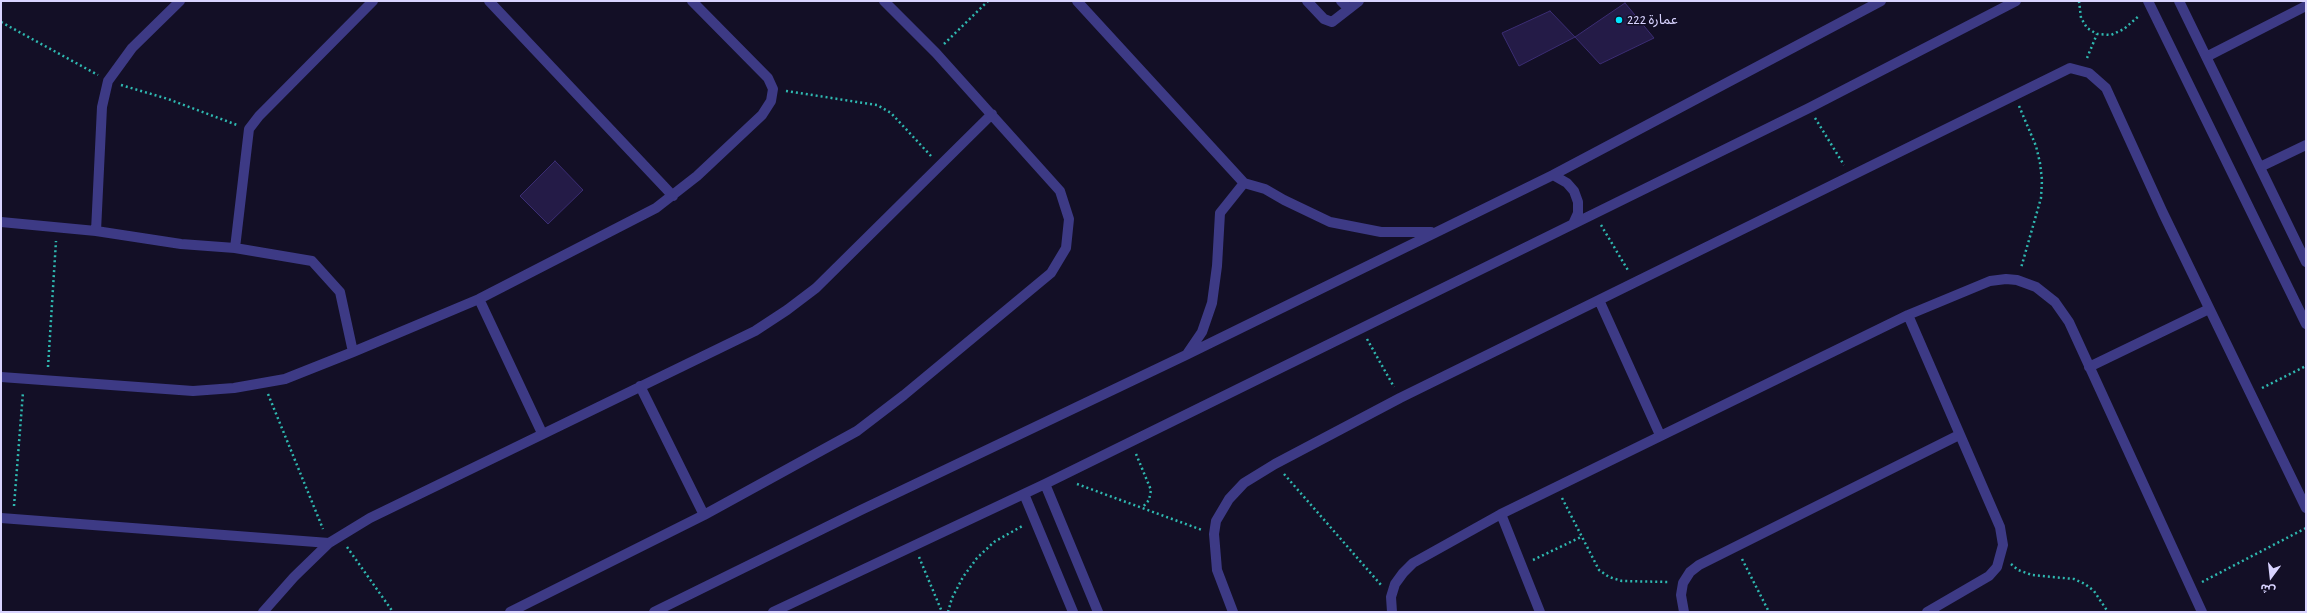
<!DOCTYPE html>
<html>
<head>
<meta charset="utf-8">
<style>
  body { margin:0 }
  #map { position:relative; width:2307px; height:613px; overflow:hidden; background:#130f26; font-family:"Alegreya Sans","Noto Sans Arabic",sans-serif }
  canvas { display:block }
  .frame { position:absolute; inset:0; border:2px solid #d9d4ff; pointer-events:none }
  .north { position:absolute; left:2251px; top:557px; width:40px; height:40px; -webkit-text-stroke:3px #130f26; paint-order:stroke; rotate:195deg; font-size:11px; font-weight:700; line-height:16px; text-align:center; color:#d9d4ff }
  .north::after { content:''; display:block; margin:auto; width:14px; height:18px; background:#d9d4ff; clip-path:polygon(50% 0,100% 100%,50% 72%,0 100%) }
</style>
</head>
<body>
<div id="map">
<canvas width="2307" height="613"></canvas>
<div class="frame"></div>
<div class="north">ش</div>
</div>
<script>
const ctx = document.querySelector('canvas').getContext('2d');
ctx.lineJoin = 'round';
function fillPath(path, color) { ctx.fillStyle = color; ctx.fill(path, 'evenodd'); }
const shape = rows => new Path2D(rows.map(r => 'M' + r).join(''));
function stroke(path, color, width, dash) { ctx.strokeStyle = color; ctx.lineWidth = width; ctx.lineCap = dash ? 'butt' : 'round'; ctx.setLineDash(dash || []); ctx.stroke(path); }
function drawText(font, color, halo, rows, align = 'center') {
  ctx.font = font + ' "Alegreya Sans","Noto Sans Arabic",sans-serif'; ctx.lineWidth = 3; ctx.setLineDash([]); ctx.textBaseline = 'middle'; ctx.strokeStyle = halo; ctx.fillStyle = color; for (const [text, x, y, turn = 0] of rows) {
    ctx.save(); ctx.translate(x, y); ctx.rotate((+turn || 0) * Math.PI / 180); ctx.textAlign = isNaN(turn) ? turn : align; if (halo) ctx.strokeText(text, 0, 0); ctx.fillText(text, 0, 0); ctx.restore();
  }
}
const building = shape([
  [1625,3,1654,38,1600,64,1575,37,1625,3],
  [1550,11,1575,37,1519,66,1502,33,1550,11],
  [555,161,583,190,548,224,520,196,555,161]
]);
fillPath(building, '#241b47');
stroke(building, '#3b2d73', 1);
stroke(shape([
  [2079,1,2081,18,2087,28,2097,34,2111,35,2124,29,2140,15],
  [1,22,98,75],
  [944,44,988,1],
  [2087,58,2097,34],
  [121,85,168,99,237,125],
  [786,91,877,105,891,113,931,156],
  [2019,106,2036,146,2040,163,2042,180,2041,198,2021,268],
  [1815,118,1844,165],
  [1601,225,1629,272],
  [1367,339,1394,387],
  [48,367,56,241],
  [2262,388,2306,366],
  [268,394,323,529],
  [1136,454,1151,490,1149,500,1142,508],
  [1284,474,1381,585],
  [1077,484,1202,530],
  [1562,498,1599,570,1609,577,1622,581,1670,582],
  [14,506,23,392],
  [347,547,393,612],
  [919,557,942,612],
  [1742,559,1769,612],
  [1533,560,1581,537],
  [2011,564,2018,570,2032,575,2074,579,2085,584,2094,591,2108,612],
  [2202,582,2306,528],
  [948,612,952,598,963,577,977,558,994,542,1024,525]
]), '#2fb8b0', 2.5, [2, 3]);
stroke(shape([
  [489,1,673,196],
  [1077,1,1244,183,1265,189,1284,200,1330,222,1381,232,1431,232],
  [1307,1,1324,19,1332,22,1359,1],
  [1341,1,1349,9],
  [2148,1,2306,324],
  [2179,1,2306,262],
  [2208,56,2306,6],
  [2260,167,2306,145],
  [1553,175,1567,183,1574,191,1578,202,1578,213,1573,224],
  [1,222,96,231,181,244,235,248],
  [96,231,102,107,108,81,132,48,180,1],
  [479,299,542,433],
  [1599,300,1660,435],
  [1908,315,2000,527,2003,545,1997,567,1989,576,1927,612],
  [353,352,340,292,312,261,235,248,249,129,259,116,373,1],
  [1187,354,1202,332,1212,303,1217,266,1220,213,1244,183],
  [2089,367,2209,309],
  [1,377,193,391,234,388,285,379,353,352,479,299,656,208,697,176,762,115,771,101,773,89,768,78,692,1],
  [640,386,704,515],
  [1045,484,1098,612],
  [1024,494,1073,612],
  [1501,514,1540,612],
  [1,518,329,543],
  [263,612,294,577,329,543,370,518,755,331,787,310,816,288,992,114],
  [510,612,704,515,857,431,904,395,1051,273,1066,248,1069,219,1060,191,936,53,884,1],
  [654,612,861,510,1186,355,1553,175,1881,1],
  [773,612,1045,484,1809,108,2016,1],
  [1233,612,1217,570,1214,534,1216,521,1229,499,1244,483,1275,464,1400,398,2070,68,2089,73,2106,88,2163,213,2306,508],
  [1392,612,1391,597,1395,584,1403,573,1413,563,1501,514,1908,315,1990,281,2006,279,2017,280,2036,287,2055,302,2069,322,2202,612],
  [1684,612,1681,595,1683,583,1690,572,1699,565,1959,435]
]), '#3d3a85', 10);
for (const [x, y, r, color] of [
  [1619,20,4,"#00e5ff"]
]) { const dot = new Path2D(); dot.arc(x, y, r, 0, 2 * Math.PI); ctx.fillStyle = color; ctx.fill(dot); stroke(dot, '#130f26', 1.5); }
drawText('14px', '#d9d4ff', '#130f26', [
  ["عمارة 222",1627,20]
], 'left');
</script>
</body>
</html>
